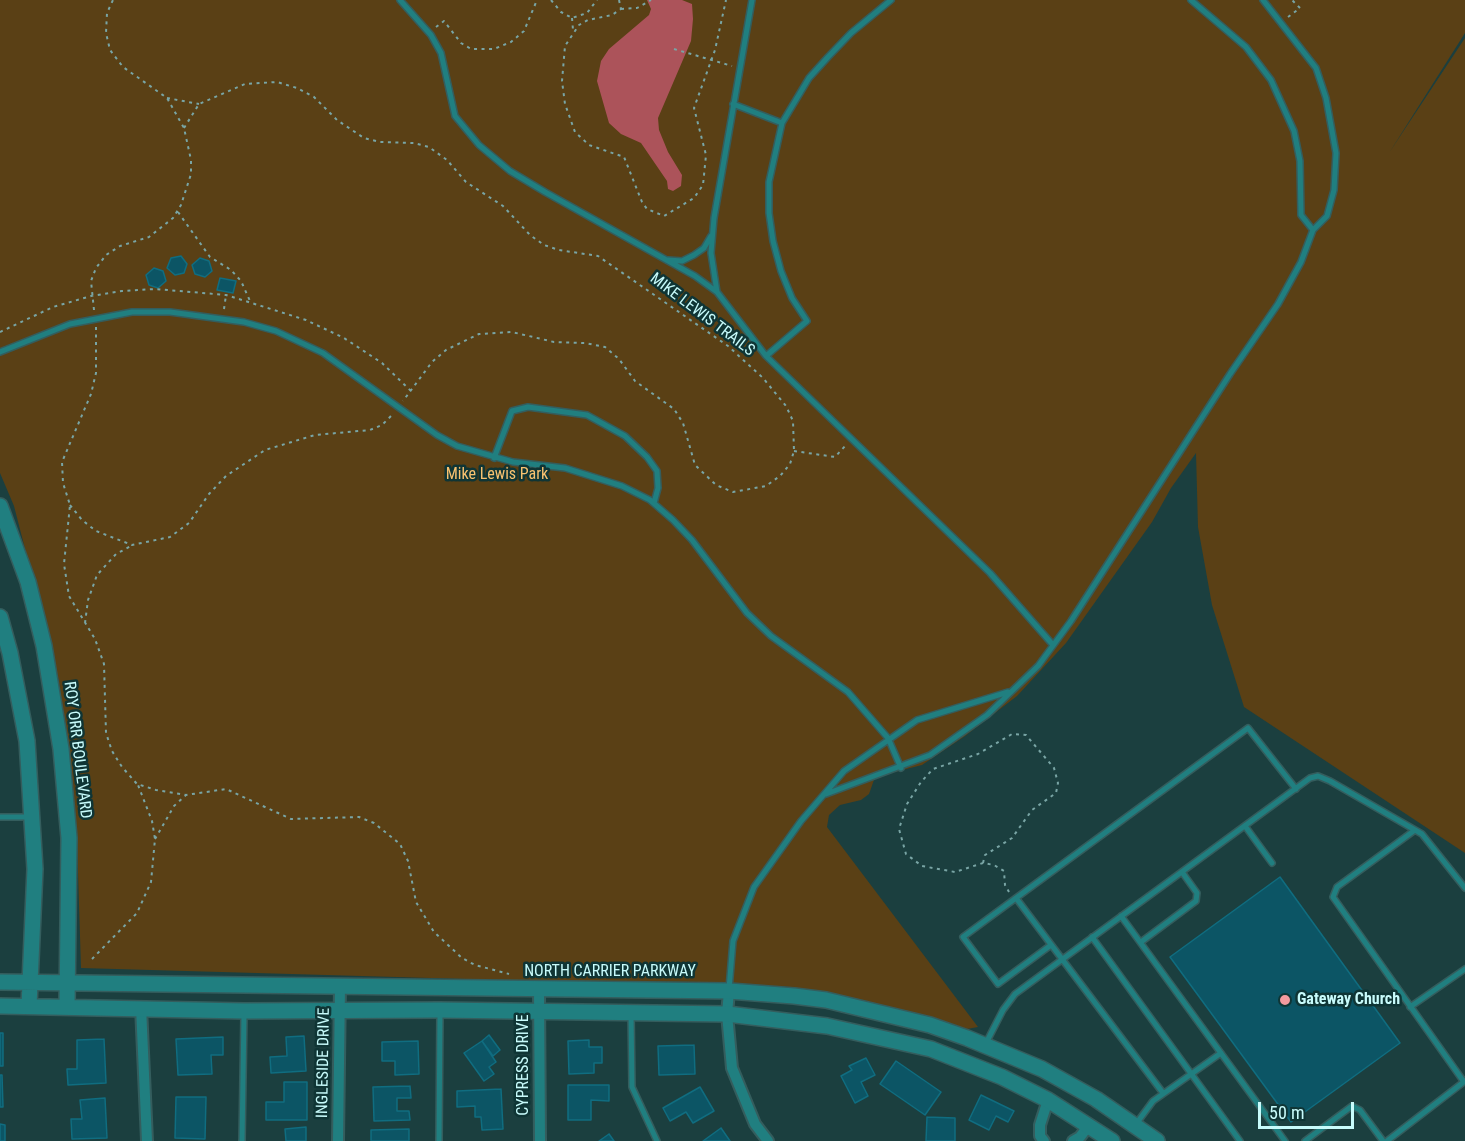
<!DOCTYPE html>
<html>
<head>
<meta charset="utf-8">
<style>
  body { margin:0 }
  #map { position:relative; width:1465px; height:1141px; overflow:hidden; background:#1b3f3f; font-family:"Roboto Condensed",sans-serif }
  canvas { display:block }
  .scale { position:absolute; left:1258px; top:1102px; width:96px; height:27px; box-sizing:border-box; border:3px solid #c8fbfb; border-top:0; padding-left:8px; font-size:18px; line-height:21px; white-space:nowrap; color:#c8fbfb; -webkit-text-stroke:4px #0f3535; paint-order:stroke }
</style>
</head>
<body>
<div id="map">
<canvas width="1465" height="1141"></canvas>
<div class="scale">50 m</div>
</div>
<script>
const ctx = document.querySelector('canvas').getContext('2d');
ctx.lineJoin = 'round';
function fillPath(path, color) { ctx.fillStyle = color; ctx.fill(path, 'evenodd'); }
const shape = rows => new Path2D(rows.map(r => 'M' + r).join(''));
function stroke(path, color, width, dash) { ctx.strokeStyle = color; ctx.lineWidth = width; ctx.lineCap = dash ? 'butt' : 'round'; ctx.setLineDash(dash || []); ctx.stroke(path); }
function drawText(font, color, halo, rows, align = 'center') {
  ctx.font = font + ' "Roboto Condensed",sans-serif'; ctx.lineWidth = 5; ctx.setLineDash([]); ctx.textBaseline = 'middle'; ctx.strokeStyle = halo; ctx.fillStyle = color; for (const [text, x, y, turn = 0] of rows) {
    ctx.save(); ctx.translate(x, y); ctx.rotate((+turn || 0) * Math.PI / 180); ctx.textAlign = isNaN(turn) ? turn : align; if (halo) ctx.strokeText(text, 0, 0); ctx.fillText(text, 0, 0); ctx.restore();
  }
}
fillPath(shape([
  [0,0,1465,0,1465,33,1389,153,1465,38,1465,853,1244,707,1212,605,1198,527,1196,453,1171,488,1152,522,1066,643,1017,696,965,736,922,765,875,777,869,794,861,800,840,805,829,815,827,827,978,1027,967,1029,866,1001,790,987,699,982,536,981,81,968,77,841,70,754,58,677,14,506,0,473]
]), '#5a4015');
fillPath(shape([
  [647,0,682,0,692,4,693,19,691,41,658,118,659,130,668,152,682,175,681,186,673,191,668,189,667,181,641,143,621,134,609,123,597,81,601,61,609,49,649,15,651,9]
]), '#ac535a');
const building = shape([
  [181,256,187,264,184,273,175,275,167,268,171,258,181,256],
  [200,258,209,261,212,271,205,277,195,274,192,265,200,258],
  [154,268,163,271,166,281,158,288,149,285,146,275,154,268],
  [220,278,236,281,233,293,217,290,220,278],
  [1280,877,1400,1043,1291,1122,1170,957,1280,877],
  [0,1033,3,1033,3,1066,0,1066,0,1033],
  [489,1035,500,1050,493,1056,482,1041,489,1035],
  [304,1036,306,1071,271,1073,270,1057,287,1056,286,1037,304,1036],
  [223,1037,223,1055,211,1055,212,1074,178,1075,176,1039,223,1037],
  [104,1039,106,1083,68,1085,67,1069,77,1069,77,1040,104,1039],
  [589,1040,589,1047,602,1047,602,1063,594,1063,594,1073,569,1074,568,1041,589,1040],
  [418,1041,419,1074,395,1075,395,1061,382,1061,382,1042,418,1041],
  [482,1041,496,1062,489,1067,494,1074,484,1081,464,1053,482,1041],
  [694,1045,695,1074,659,1075,658,1046,694,1045],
  [866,1058,875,1075,861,1082,868,1096,855,1103,841,1076,852,1070,849,1066,866,1058],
  [896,1061,941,1092,925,1115,880,1084,896,1061],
  [0,1075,2,1075,3,1107,0,1107,0,1075],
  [284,1082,307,1082,307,1120,266,1120,266,1102,284,1102,284,1082],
  [568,1085,609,1085,609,1101,591,1100,591,1120,568,1120,568,1085],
  [410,1086,411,1098,397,1098,397,1111,409,1111,410,1120,374,1121,373,1087,410,1086],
  [700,1087,714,1111,693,1123,686,1112,670,1121,663,1108,700,1087],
  [501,1089,503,1129,482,1130,481,1117,475,1117,475,1106,457,1107,457,1091,501,1089],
  [981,1095,1014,1111,1008,1122,996,1116,989,1130,969,1120,981,1095],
  [176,1097,206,1097,205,1139,175,1138,176,1097],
  [105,1098,107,1138,72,1139,71,1119,82,1119,80,1100,105,1098],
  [927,1117,955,1118,955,1141,926,1141,927,1117],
  [0,1124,5,1125,5,1141,0,1141,0,1124],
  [306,1127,306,1141,286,1141,285,1129,306,1127],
  [721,1128,730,1141,703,1141,721,1128],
  [409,1129,409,1141,371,1141,371,1130,409,1129],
  [609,1134,614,1141,599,1141,609,1134]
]);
fillPath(building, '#0c5565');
stroke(building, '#106d80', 1.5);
const lane = shape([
  [400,0,431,35,441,53,455,116,479,145,510,171,545,192,695,276,717,292,766,356,990,573,1053,645],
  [1191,0,1246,47,1271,80,1294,131,1300,161,1301,215,1313,230],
  [733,104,782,123],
  [668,260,682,261,694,255,704,248,711,236],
  [717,292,711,253,714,218,752,0],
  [0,352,70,324,132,312,170,312,244,322,276,331,323,353,437,435,457,446,513,462,565,468,622,486,650,500,673,520,692,540,747,613,771,636,848,692,888,738,901,768],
  [766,356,807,321,792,298,781,271,773,241,769,213,769,182,782,123,809,78,828,57,851,33,891,0],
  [494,458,512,411,528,407,587,415,625,436,647,457,657,471,658,488,654,503],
  [826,794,930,755,987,715,1038,666,1071,621,1230,374,1278,304,1301,262,1313,230,1327,216,1334,190,1336,153,1326,98,1316,68,1263,0],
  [0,817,29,817],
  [1245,826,1272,863],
  [1415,830,1337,887,1333,897,1464,1082],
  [1016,898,1248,728,1296,789],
  [1121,916,1285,1141],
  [1092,937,1240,1141],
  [1141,942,1196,901,1197,893,1182,872],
  [1051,945,998,984,963,937,1016,898,1163,1093],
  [729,989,733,941,754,887,801,821,844,771,917,720,1008,692],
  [1410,1007,1465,969],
  [631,1013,632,1087,657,1141],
  [986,1043,1003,1010,1015,994,1310,778,1318,776,1330,781,1422,834,1465,888],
  [1136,1124,1153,1101,1221,1053],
  [242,1141,244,1014],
  [439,1141,440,1012],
  [1305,1141,1352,1106,1360,1110,1383,1141],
  [1387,1141,1465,1081]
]);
const street = shape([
  [539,990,540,1141],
  [729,991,727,1014,732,1068,755,1124,768,1141],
  [141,1007,147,1141],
  [338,1141,340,986],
  [1044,1141,1040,1136,1040,1125,1048,1100],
  [1073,1141,1080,1137,1089,1125]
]);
const secondary = shape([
  [0,506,28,582,44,646,61,749,69,838,67,1006],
  [0,617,10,653,27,741,35,869,29,1006],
  [0,982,729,991,794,996,826,1000,930,1025,967,1038,1042,1069,1096,1099,1157,1141],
  [0,1006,244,1011,440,1010,727,1014,827,1026,931,1049,1002,1077,1048,1100,1112,1141]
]);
stroke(lane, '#345d5d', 8);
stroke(street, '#345d5d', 14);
stroke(secondary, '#345d5d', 18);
stroke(shape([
  [551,0,561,12,572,18,587,13,597,0],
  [619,0,621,9,612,15,588,20,579,25,565,46,562,81,565,104,575,132,589,145,624,157,642,202,647,209,664,216,694,198,703,185,706,155,694,108,715,50,726,0],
  [621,9,637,8,651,0],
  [1288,17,1300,8,1292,0],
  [572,18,573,30],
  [436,27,444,21,461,43,471,49,494,49,511,42,524,31,537,0],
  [674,49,732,66],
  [167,98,199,104],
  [184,128,199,104,245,84,277,82,297,88,314,97,337,120,364,138,380,142,414,143,429,147,447,160,466,182,503,206,530,235,544,245,559,250,598,256,728,346,763,378,786,406,793,421,794,451,790,464,780,476,766,486,733,492,716,485,695,465,683,423,674,409,635,381,619,359,605,347,585,343,554,342,512,332,479,334,446,350,432,362,403,401],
  [178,212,210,257,231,270,241,281,250,301],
  [224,309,226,295],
  [94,310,91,281,96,268,106,255,120,246,149,237,173,218,181,205,191,174,191,160,184,128,167,98,123,67,110,50,106,33,107,13,113,0],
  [96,327,96,373,91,394,62,462,63,483,70,505,64,564,69,596,95,639,104,664,106,733,112,751,122,767,137,784,156,790,186,795,226,789,291,819,359,817,374,823,400,844,408,861,416,902,434,932,462,958,475,965,509,974],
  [0,332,53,307,91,296,122,291,155,289,226,295,306,320,344,338,382,363,411,391],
  [794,451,835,457,846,445],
  [70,505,82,520,96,531,132,545,170,537,189,523,209,494,226,476,265,450,315,435,370,430,382,425,394,413],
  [85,623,88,600,97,575,116,554,131,546],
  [155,839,174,806,186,795],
  [983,863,985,855,1012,838,1032,810,1056,793,1058,783,1054,768,1026,735,1012,734,978,754,933,769,921,782,907,804,899,829,906,854,922,866,955,872,983,863,994,865,1004,871,1005,885,1009,892],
  [92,959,137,913,151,882,155,839,152,821,138,785]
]), '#79a5a5', 2, [3, 4.5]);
stroke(lane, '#207f80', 5);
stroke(street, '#207f80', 10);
stroke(secondary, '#207f80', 15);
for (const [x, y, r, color] of [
  [1285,1000,6,"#f49b9f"]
]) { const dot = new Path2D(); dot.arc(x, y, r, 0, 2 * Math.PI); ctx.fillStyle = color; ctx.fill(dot); stroke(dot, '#0f3535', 2); }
drawText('16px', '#c8fbfb', '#0f3535', [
  ["MIKE LEWIS TRAILS",702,315,37],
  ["ROY ORR BOULEVARD",77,750,83],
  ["NORTH CARRIER PARKWAY",610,972],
  ["INGLESIDE DRIVE",324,1063,-89],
  ["CYPRESS DRIVE",524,1065,-90]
]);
drawText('16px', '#f8c270', '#0f3535', [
  ["Mike Lewis Park",497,475]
]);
drawText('bold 16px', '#c8fbfb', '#0f3535', [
  ["Gateway Church",1297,1000]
], 'left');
</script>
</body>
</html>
